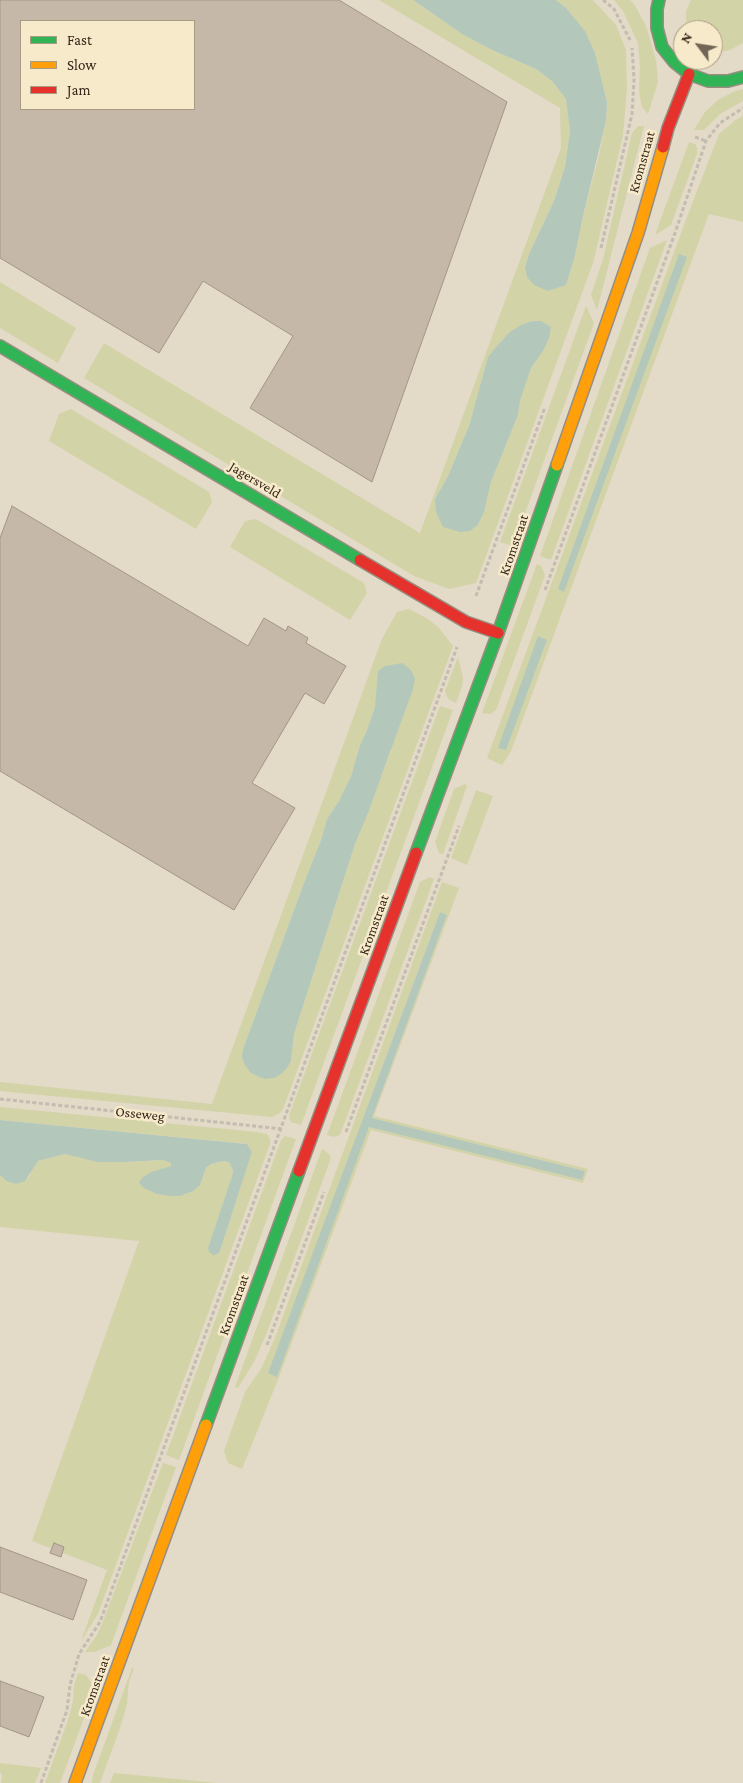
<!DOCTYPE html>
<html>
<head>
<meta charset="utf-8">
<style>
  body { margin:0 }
  #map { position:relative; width:743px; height:1783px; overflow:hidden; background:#e3dac7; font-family:"Crimson Pro",serif }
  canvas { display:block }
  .legend { position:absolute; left:20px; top:20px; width:175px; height:90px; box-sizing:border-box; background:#f7eaca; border:1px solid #a99c84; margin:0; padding:6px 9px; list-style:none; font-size:15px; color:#35271a }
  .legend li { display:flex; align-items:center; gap:10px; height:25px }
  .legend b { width:25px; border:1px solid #a99c84 }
  .north { position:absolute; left:673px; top:20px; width:50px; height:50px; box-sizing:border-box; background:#f7eaca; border:1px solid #a99c84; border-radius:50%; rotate:301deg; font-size:14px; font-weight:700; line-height:20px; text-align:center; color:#35271a }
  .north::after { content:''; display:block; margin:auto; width:18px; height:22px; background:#726657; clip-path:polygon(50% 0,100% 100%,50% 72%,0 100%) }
</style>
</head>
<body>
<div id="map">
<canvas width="743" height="1783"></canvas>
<ul class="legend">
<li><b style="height:6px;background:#30b455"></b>Fast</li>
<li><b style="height:6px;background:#ff9f0a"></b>Slow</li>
<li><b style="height:6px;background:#e5322d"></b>Jam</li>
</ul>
<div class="north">N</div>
</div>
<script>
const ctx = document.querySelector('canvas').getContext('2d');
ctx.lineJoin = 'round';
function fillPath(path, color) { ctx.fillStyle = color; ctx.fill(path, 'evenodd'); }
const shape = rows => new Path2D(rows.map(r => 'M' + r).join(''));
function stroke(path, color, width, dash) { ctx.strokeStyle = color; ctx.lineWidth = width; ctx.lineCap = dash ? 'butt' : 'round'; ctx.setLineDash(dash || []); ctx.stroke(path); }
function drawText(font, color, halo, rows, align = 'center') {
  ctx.font = font + ' "Crimson Pro",serif'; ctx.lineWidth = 5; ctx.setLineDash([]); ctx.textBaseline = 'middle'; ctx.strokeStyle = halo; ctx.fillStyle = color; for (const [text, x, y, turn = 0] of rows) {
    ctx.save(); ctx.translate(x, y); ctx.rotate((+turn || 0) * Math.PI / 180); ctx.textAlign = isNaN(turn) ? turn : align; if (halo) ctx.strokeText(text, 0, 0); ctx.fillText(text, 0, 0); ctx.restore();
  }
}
fillPath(shape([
  [379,0,413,0,462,34,492,50,536,69,553,82,566,99,570,131,565,167,554,201,529,254,525,267,566,285,575,256,583,216,599,155,606,121,607,102,595,53,566,8,556,0,593,0,616,25,626,50,627,89,623,135,593,263,476,583,449,589,414,576,84,378,104,343,420,533,561,148,560,108],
  [543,351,531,368,520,401,518,415,491,482,484,512,478,525,470,531,435,499,448,476,469,426,488,358],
  [614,0,630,0,634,4,646,26,656,60,658,82,648,114,642,107,639,92,640,67,638,43,623,11],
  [691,0,743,0,743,43,730,50,718,52,713,51,713,30,689,30,686,23,686,11],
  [743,89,743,101,720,114,704,130,694,130,705,112,718,100,735,91],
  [743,116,743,222,709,214,511,751,502,765,487,758,690,209,719,134,737,119],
  [538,637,547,640,508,744],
  [638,126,644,126,597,310,591,295,603,259,632,133],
  [689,142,695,144,697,148,697,154,671,225,655,235],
  [667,240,551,560,540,556,650,248],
  [0,282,76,328,58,363,0,328],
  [586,306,594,323,513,546,500,542],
  [71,409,209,492,212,502,196,529,49,441,59,414],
  [256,519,364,583,367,593,350,620,230,547,245,521],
  [537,564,541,566,545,575,496,710,491,714,482,713],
  [409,609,428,619,439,628,453,646,283,1109,280,1113,272,1117,0,1091,0,1082,212,1104,382,639,397,612],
  [377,680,391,751,355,844,294,1034,291,1061,243,1049,304,883,321,840,327,819,339,801,351,776,360,745,367,730,375,707,378,694],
  [458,657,463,678,462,686,456,703,448,699,445,691],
  [440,706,453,710,301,1125,291,1122,289,1118,290,1113],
  [465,784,467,786,443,854,439,853,435,842,454,789],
  [476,790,493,796,467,865,451,858],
  [430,877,434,879,340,1135,333,1137,327,1135,420,882],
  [442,882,459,888,374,1116,588,1169,583,1183,371,1130,279,1377,242,1469,228,1463,224,1451,245,1392,261,1369,275,1338],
  [440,912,447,915,372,1118,585,1171,581,1180,370,1127,371,1120,367,1132,361,1124],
  [0,1107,257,1132,267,1134,270,1139,270,1144,98,1614,81,1641,107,1570,32,1541,139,1241,0,1227,0,1175,6,1181,16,1184,29,1177,33,1167,38,1161,65,1154,125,1162,162,1160,171,1163,171,1166,159,1170,200,1185,206,1168,211,1164,223,1161,229,1162,233,1170,232,1176,208,1248,218,1254,220,1251,252,1152,247,1144,239,1143,0,1120],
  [285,1136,296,1139,179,1460,166,1455,281,1140],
  [322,1149,329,1154,331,1158,266,1335,254,1362,238,1388,235,1387],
  [163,1463,176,1467,111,1645,95,1652,85,1652,97,1635,102,1624],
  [132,1668,134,1669,129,1681,127,1704,120,1728,100,1783,92,1783,93,1775],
  [78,1673,86,1675,95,1688,60,1783,45,1783,69,1717,73,1700,74,1685],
  [0,1763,41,1768,35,1783,1,1783,2,1775,0,1772],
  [114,1773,217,1783,110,1783]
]), '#d3d3a8');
fillPath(shape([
  [413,0,556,0,566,8,585,31,595,53,607,102,606,121,583,216,575,256,566,285,548,291,534,285,527,277,525,267,529,254,554,201,565,167,570,131,566,99,553,82,536,69,492,50,462,34],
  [679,254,687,257,564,592,558,589],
  [533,321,541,321,551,327,549,338,543,351,531,368,520,401,518,415,491,482,484,512,478,525,470,531,460,532,443,527,436,512,435,499,448,476,469,426,488,357,497,346,510,332,523,324],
  [538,636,547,640,506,750,498,748],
  [402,663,411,670,415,679,413,689,368,813,355,844,294,1034,291,1061,287,1068,281,1074,274,1078,265,1079,257,1076,250,1072,245,1065,242,1057,243,1049,304,883,321,840,327,819,339,801,351,776,360,745,367,730,375,707,378,671,385,666],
  [440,912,447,915,372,1118,585,1171,582,1180,369,1127,277,1377,268,1373],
  [0,1120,247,1144,252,1152,220,1251,218,1254,213,1255,209,1252,208,1248,232,1176,233,1170,229,1162,223,1161,211,1164,206,1168,200,1185,193,1191,180,1196,170,1196,157,1194,144,1188,139,1183,142,1178,151,1172,171,1166,171,1163,162,1160,125,1162,98,1162,65,1154,38,1161,25,1181,16,1184,6,1181,0,1175]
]), '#b3c8bb');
const building = shape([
  [0,0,339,0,507,102,372,482,250,408,293,336,203,281,159,353,0,258,0,0],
  [21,21,194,21,194,109,21,109,21,21],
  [12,506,248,646,264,618,286,631,288,626,308,638,306,643,346,666,324,704,305,693,252,783,295,808,234,910,0,771,0,538,12,506],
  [54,1543,64,1547,61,1557,50,1553,54,1543],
  [0,1547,87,1580,73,1620,0,1592,0,1547],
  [0,1681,44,1697,29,1737,0,1726,0,1681]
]);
fillPath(building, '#c6b8a8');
stroke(building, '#a39587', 1);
const fast = shape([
  [659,0,657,9,657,28,662,47,674,62,689,74,708,81,728,81,743,77],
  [0,346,360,560],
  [416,853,498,633,557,465],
  [206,1425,299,1171]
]);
const slow = shape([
  [557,465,638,233,663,147],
  [75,1783,206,1425]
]);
const jam = shape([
  [663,147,668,128,689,74],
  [360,560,466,622,498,633],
  [299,1171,416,853]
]);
stroke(fast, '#978e81', 14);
stroke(slow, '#978e81', 14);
stroke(jam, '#978e81', 14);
stroke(shape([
  [603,0,614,9,630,40],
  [695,137,706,141],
  [601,248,632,114,634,80,632,48],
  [545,590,675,233,706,141,720,123,743,108],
  [476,596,545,407],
  [0,1099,282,1129],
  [346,1132,459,826],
  [267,1345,324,1192],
  [41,1783,67,1710,70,1685,79,1654,100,1622,457,647]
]), '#c3bcb0', 3, [4, 2.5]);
stroke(fast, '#30b455', 11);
stroke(slow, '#ff9f0a', 11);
stroke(jam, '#e5322d', 11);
drawText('14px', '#35271a', '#f7eaca', [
  ["Kromstraat",642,162,-74],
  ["Jagersveld",255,480,31],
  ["Kromstraat",514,545,-71],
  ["Kromstraat",374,925,-70],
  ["Osseweg",140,1114,6],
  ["Kromstraat",234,1305,-70],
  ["Kromstraat",95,1686,-70]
]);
</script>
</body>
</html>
